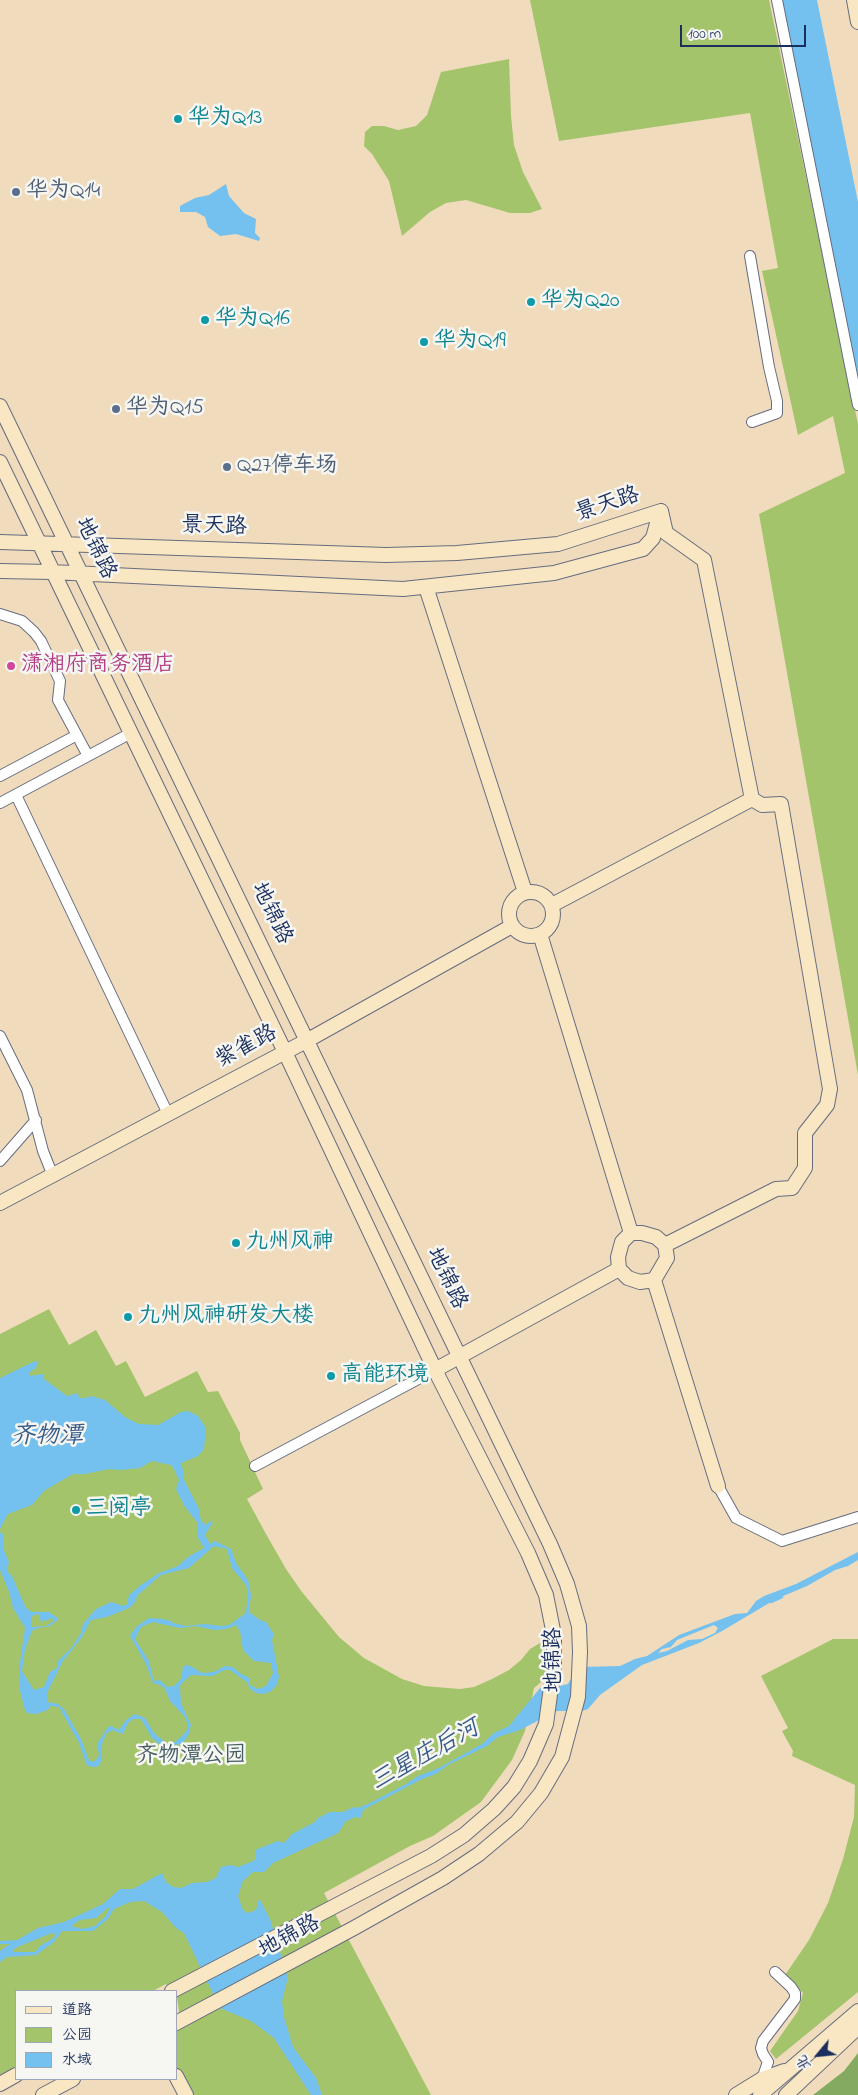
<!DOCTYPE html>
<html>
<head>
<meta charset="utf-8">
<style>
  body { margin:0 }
  #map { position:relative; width:858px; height:2095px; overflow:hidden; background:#f0dcbd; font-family:"Indie Flower","LXGW WenKai TC",sans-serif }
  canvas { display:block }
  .legend { position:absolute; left:15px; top:1990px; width:162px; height:90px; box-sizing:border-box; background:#f6f6f2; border:1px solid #9ea6b7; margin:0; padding:6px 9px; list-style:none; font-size:15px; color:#1b2f5e }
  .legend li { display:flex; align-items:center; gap:10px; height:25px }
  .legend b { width:25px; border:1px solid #9ea6b7 }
  .north { position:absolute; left:793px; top:2030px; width:50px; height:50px; -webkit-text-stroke:4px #f6f6f2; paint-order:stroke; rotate:242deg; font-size:14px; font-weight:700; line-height:20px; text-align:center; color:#1b2f5e }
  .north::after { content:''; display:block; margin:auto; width:18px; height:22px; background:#1b2f5e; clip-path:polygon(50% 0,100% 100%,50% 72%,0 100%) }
  .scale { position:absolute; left:680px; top:25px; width:126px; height:22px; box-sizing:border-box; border:2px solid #1b2f5e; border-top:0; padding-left:6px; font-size:15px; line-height:18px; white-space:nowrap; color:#1b2f5e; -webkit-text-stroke:4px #f6f6f2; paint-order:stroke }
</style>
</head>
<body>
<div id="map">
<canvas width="858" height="2095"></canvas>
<ul class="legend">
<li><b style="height:6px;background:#f9e7c3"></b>道路</li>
<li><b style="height:14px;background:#a4c46c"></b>公园</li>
<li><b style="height:14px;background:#74c0ee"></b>水域</li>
</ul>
<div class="north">北</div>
<div class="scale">100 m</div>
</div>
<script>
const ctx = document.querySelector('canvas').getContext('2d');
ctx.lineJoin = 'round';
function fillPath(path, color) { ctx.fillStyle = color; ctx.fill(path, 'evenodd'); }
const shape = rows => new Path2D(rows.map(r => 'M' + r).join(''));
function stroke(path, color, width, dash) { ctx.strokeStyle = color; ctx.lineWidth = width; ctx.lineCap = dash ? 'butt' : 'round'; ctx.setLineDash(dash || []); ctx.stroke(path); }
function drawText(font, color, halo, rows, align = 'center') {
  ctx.font = font + ' "Indie Flower","LXGW WenKai TC",sans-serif'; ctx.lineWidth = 5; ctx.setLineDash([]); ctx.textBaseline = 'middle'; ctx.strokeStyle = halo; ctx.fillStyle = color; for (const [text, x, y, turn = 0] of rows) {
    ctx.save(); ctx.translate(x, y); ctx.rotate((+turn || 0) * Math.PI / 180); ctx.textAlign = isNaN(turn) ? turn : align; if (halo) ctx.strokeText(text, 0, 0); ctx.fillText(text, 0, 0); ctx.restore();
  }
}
fillPath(shape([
  [530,0,769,0,858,424,858,1075,759,514,845,473,833,416,798,435,762,271,778,268,750,113,559,141],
  [509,59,511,116,514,145,523,172,542,209,530,213,510,213,466,200,446,203,430,212,402,236,389,181,372,154,364,146,365,132,372,126,384,126,398,130,416,126,427,115,441,72],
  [49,1309,69,1345,96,1330,116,1366,126,1361,145,1397,197,1371,208,1392,218,1391,240,1433,240,1440,263,1489,247,1499,266,1534,286,1569,302,1592,339,1637,364,1658,402,1679,424,1686,460,1689,474,1687,492,1679,509,1670,521,1660,530,1649,545,1640,546,1678,534,1688,525,1731,512,1760,481,1802,433,1836,410,1846,324,1893,431,2095,192,2095,176,2067,176,2033,180,2018,176,1991,171,1991,166,1984,153,1991,16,1991,16,2066,0,2075,0,1334],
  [833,1639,858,1639,858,1992,776,2059,770,2051,798,2011,803,1993,785,1975,809,1940,828,1903,843,1859,854,1817,855,1785,792,1756,793,1751,782,1731,788,1728,761,1676]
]), '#a4c46c');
fillPath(shape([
  [858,2053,858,2095,813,2095,844,2071]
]), '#83aa60');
fillPath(shape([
  [780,0,817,0,858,202,858,392],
  [226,184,229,196,244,213,256,219,255,233,260,238,259,241,236,234,220,236,208,227,205,217,196,212,180,212,180,206,195,198,209,195],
  [38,1361,36,1368,30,1372,29,1376,43,1374,44,1379,67,1396,78,1393,79,1398,86,1398,91,1396,105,1400,125,1417,139,1424,158,1425,181,1412,188,1411,198,1416,206,1428,204,1449,198,1456,181,1463,184,1474,183,1478,199,1509,201,1521,207,1525,210,1521,213,1522,205,1535,210,1544,215,1541,231,1549,236,1563,248,1580,251,1595,249,1612,260,1620,266,1622,274,1634,272,1640,279,1677,277,1685,271,1691,264,1694,256,1693,249,1688,248,1683,230,1670,224,1670,213,1676,191,1675,181,1684,180,1687,181,1703,191,1725,189,1734,182,1744,168,1746,160,1745,152,1738,141,1719,133,1719,128,1723,123,1734,112,1730,106,1734,102,1744,102,1759,99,1766,95,1767,88,1766,86,1763,79,1743,59,1707,50,1706,48,1710,36,1714,27,1713,25,1710,20,1691,19,1669,25,1628,13,1608,9,1592,0,1570,0,1532,4,1535,3,1548,9,1562,7,1571,12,1576,26,1608,32,1612,49,1612,59,1619,50,1626,38,1628,32,1631,25,1650,22,1671,34,1690,44,1687,50,1672,57,1668,58,1661,72,1647,81,1633,83,1624,96,1609,111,1602,124,1606,127,1604,129,1595,141,1585,159,1573,178,1566,188,1557,204,1548,197,1536,197,1522,185,1507,176,1489,179,1480,174,1469,171,1465,152,1461,140,1468,121,1470,109,1469,85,1474,73,1474,44,1491,32,1505,8,1514,0,1529,0,1378,33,1362],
  [214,1546,227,1549,232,1568,246,1585,248,1593,246,1613,229,1625,222,1626,204,1624,186,1626,173,1623,171,1621,163,1619,149,1618,136,1627,130,1636,146,1664,153,1683,160,1685,165,1689,170,1701,185,1717,188,1726,186,1732,175,1742,166,1743,154,1733,145,1718,135,1714,126,1720,119,1730,111,1726,108,1727,97,1744,99,1754,98,1758,93,1762,89,1760,81,1739,64,1709,58,1704,47,1702,48,1691,63,1661,82,1637,91,1620,107,1617,129,1608,134,1604,138,1595,161,1575,189,1568],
  [36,1614,39,1615,41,1622,52,1618,54,1621,46,1626,32,1627,31,1617],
  [153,1622,180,1628,196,1626,214,1630,226,1629,236,1625,240,1631,243,1650,254,1661,271,1663,273,1673,266,1686,258,1689,250,1685,250,1678,241,1674,233,1667,225,1666,214,1672,202,1673,191,1666,185,1665,183,1667,181,1679,174,1686,167,1687,160,1680,154,1681,149,1661,135,1639,141,1627],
  [858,1552,858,1560,848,1566,835,1570,807,1586,776,1599,722,1631,699,1643,642,1665,600,1695,588,1709,582,1711,557,1711,520,1730,498,1737,487,1746,448,1765,436,1774,422,1779,363,1810,361,1818,356,1817,346,1821,338,1833,332,1836,273,1863,264,1872,253,1872,243,1881,238,1896,243,1910,248,1913,254,1911,257,1908,257,1901,260,1900,270,1919,287,1975,287,1981,282,2001,284,2017,293,2047,316,2078,322,2095,311,2095,274,2038,251,2021,220,2008,184,1933,176,1928,162,1912,144,1901,130,1902,114,1909,108,1919,93,1931,62,1931,54,1942,36,1955,7,1957,0,1962,0,1951,10,1944,0,1944,0,1941,17,1940,38,1928,64,1922,103,1904,120,1889,133,1889,162,1873,166,1882,173,1887,181,1888,192,1883,207,1882,216,1878,221,1867,230,1865,238,1867,251,1862,256,1859,255,1850,278,1841,284,1843,292,1834,315,1822,318,1818,330,1812,343,1812,354,1807,358,1808,370,1803,406,1784,418,1776,439,1768,482,1744,494,1733,509,1726,540,1688,546,1686,560,1686,568,1684,575,1671,581,1667,620,1666,635,1659,647,1656,679,1635,735,1614,747,1613,756,1601,764,1596,796,1584],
  [714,1625,718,1628,715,1633,702,1639,688,1640,667,1651,658,1653,662,1649,671,1647,677,1640],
  [108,1908,110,1908,105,1917,95,1926,82,1929,71,1926,80,1920,96,1918],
  [52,1933,55,1934,54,1938,40,1946,35,1952,13,1952,15,1948]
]), '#74c0ee');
stroke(shape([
  [771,1602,782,1597]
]), '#74c0ee', 2.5);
const street = shape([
  [777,0,858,405],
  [750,256,769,367,777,401,777,413,752,422],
  [0,614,22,621,34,632,41,641,60,681,58,700,88,756],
  [0,776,77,735],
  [16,795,168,1114],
  [0,803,131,733],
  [0,1036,27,1090,43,1151,53,1176],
  [0,1161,36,1120],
  [255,1466,435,1370],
  [718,1486,736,1518,782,1541,858,1517],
  [762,2079,768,2062,763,2054,761,2048,763,2041,795,1999,795,1993,791,1987,775,1972]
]);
const secondary = shape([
  [854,0,858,22],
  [0,406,550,1544,567,1584,579,1626,580,1652,578,1697,562,1757,541,1793,517,1822,479,1854,443,1878,354,1928,176,2023],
  [0,462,285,1052,435,1370,528,1553,546,1595,554,1635,554,1665,546,1724,530,1761,514,1787,494,1809,464,1835,431,1856,172,1991],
  [661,511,666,533,704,560,752,799,762,805,781,804,830,1089,827,1105,805,1133,805,1168,792,1188,776,1189,665,1245],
  [0,542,386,555,457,553,558,544,661,511],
  [0,571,51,572,403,589,554,573,643,549,653,538,660,512],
  [426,587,525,892],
  '509 914a22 22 0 1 1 44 0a22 22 0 1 1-44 0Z',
  [552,905,752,799],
  [540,934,631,1233],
  [0,1203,308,1040,512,926],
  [631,1233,642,1233,656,1237,665,1245,667,1258,654,1280,640,1282,628,1278,619,1269,618,1257,622,1242,631,1233],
  [654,1280,718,1486],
  [435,1370,619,1269],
  [176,2076,186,2095],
  [0,2084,16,2075],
  [43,2095,73,2079],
  [736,2095,762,2079,784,2071],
  [760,2095,858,2011],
  [786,2095,858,2027]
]);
stroke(street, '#666c7f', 12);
stroke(secondary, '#666c7f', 16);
stroke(street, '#fff', 10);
stroke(secondary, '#f9e7c3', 14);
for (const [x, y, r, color] of [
  [178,119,5,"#0f9aa8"],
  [16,192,5,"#5c6f8a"],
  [531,302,5,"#0f9aa8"],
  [205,320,5,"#0f9aa8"],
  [424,342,5,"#0f9aa8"],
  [116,409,5,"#5c6f8a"],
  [227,467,5,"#5c6f8a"],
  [11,666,5,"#d1479c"],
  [236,1243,5,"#0f9aa8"],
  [128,1317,5,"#0f9aa8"],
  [331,1376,5,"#0f9aa8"],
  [76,1510,5,"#0f9aa8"]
]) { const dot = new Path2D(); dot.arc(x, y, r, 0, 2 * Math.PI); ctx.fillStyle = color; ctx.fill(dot); stroke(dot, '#f6f6f2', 2); }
drawText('22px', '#0d838f', '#f6f6f2', [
  ["华为Q13",188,119],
  ["华为Q20",541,302],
  ["华为Q16",215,320],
  ["华为Q19",434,342],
  ["九州风神",246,1243],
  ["九州风神研发大楼",138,1317],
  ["高能环境",341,1376],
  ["三阅亭",86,1510]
], 'left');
drawText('22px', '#4e5e75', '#f6f6f2', [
  ["华为Q14",26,192],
  ["华为Q15",126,409],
  ["Q27停车场",237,467]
], 'left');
drawText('22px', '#1b2f5e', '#f6f6f2', [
  ["景天路",608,506,-18],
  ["景天路",214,528,2],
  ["地锦路",94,549,64],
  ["地锦路",270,914,64],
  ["紫雀路",247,1048,-28],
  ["地锦路",445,1279,64],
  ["地锦路",555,1660,-90],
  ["地锦路",290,1938,-28]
]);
drawText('22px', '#b23c85', '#f6f6f2', [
  ["潇湘府商务酒店",21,666]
], 'left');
drawText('22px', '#445c62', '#f6f6f2', [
  ["齐物潭公园",191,1757]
]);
drawText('italic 24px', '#365a89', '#f6f6f2', [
  ["齐物潭",47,1438],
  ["三星庄后河",426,1757,-29]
]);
</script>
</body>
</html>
